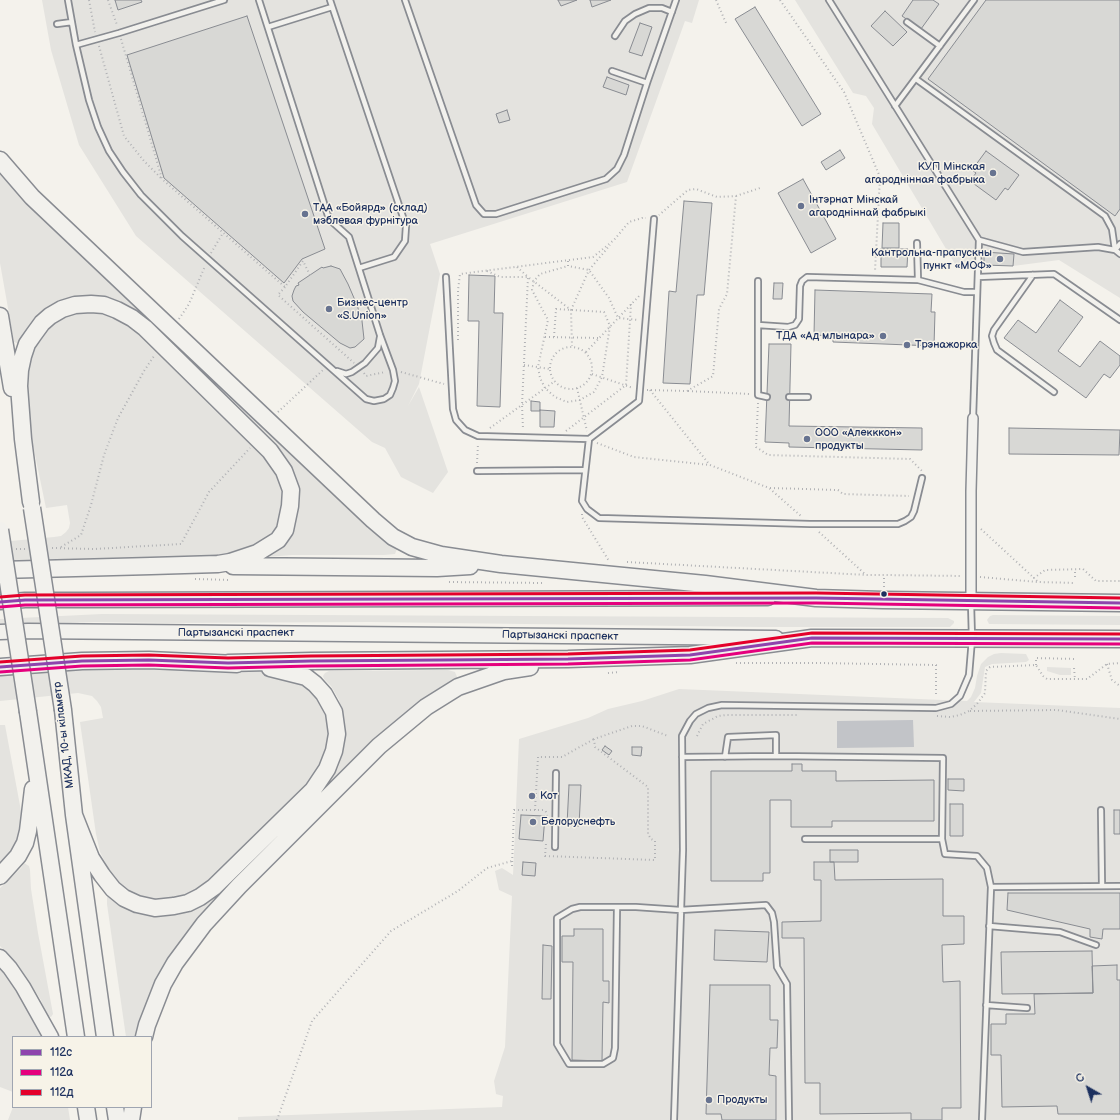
<!DOCTYPE html>
<html>
<head>
<meta charset="utf-8">
<style>
  body { margin:0 }
  #map { position:relative; width:1120px; height:1120px; overflow:hidden; background:#f4f2ec; font-family:"Balsamiq Sans",sans-serif }
  canvas { display:block }
  .legend { position:absolute; left:12px; top:1036px; width:140px; height:72px; box-sizing:border-box; background:#f7f3e8; border:1px solid #9fa5b1; margin:0; padding:5px 7px; list-style:none; font-size:12px; color:#1b2f5e }
  .legend li { display:flex; align-items:center; gap:8px; height:20px }
  .legend b { width:20px; border:1px solid #9fa5b1 }
  .north { position:absolute; left:1068px; top:1068px; width:40px; height:40px; -webkit-text-stroke:3px #f7f3e8; paint-order:stroke; rotate:321deg; font-size:11px; font-weight:700; line-height:16px; text-align:center; color:#1b2f5e }
  .north::after { content:''; display:block; margin:auto; width:14px; height:18px; background:#1b2f5e; clip-path:polygon(50% 0,100% 100%,50% 72%,0 100%) }
</style>
</head>
<body>
<div id="map">
<canvas width="1120" height="1120"></canvas>
<ul class="legend">
<li><b style="height:5px;background:#8e44ad"></b>112с</li>
<li><b style="height:5px;background:#e5007d"></b>112а</li>
<li><b style="height:5px;background:#e4002b"></b>112д</li>
</ul>
<div class="north">С</div>
</div>
<script>
const ctx = document.querySelector('canvas').getContext('2d');
ctx.lineJoin = 'round';
function fillPath(path, color) { ctx.fillStyle = color; ctx.fill(path, 'evenodd'); }
const shape = rows => new Path2D(rows.map(r => 'M' + r).join(''));
function stroke(path, color, width, dash) { ctx.strokeStyle = color; ctx.lineWidth = width; ctx.lineCap = dash ? 'butt' : 'round'; ctx.setLineDash(dash || []); ctx.stroke(path); }
function drawText(font, color, halo, rows, align = 'center') {
  ctx.font = font + ' "Balsamiq Sans",sans-serif'; ctx.lineWidth = 3; ctx.setLineDash([]); ctx.textBaseline = 'middle'; ctx.strokeStyle = halo; ctx.fillStyle = color; for (const [text, x, y, turn = 0] of rows) {
    ctx.save(); ctx.translate(x, y); ctx.rotate((+turn || 0) * Math.PI / 180); ctx.textAlign = isNaN(turn) ? turn : align; if (halo) ctx.strokeText(text, 0, 0); ctx.fillText(text, 0, 0); ctx.restore();
  }
}
fillPath(shape([
  [42,0,699,0,692,23,685,21,627,182,430,244,440,274,419,384,408,406,419,387,448,472,433,493,401,477,385,448,372,442,136,236,79,145,51,50],
  [795,0,1120,0,1120,298,1059,260,1013,266,955,264,872,124,874,108,866,96,853,93],
  [0,173,15,191,58,233,293,454,358,518,397,549,395,554,384,555,292,555,253,558,268,551,298,491,297,481,291,468,274,443,140,316,95,298,19,344,14,342,0,263],
  [87,312,101,313,116,318,133,328,239,426,280,476,285,496,280,516,276,527,268,536,257,544,246,549,224,555,202,557,62,559,0,561,0,542,54,537,61,536,66,532,69,528,70,523,67,505,46,508,30,431,26,396,27,368,35,346,43,334,62,318,74,314],
  [102,614,948,618,954,621,954,623,950,627,760,627,370,622,168,623,94,622,0,626,0,619],
  [993,615,1120,616,1120,625,989,624,987,620,990,616],
  [1001,653,1026,654,1029,660,1026,662,992,664,985,667,981,693,974,702,1120,708,1120,1120,238,1120,238,1117,502,1107,503,1096,496,1094,494,1081,505,1047,512,896,499,890,495,871,502,868,513,875,519,739,588,718,608,709,642,701,679,689,967,701,971,697,975,688,977,676,981,664,988,657,994,654],
  [76,667,264,670,298,679,319,695,331,725,323,764,304,790,197,892,162,902,136,897,120,885,110,872,100,852,96,834,80,722,103,718,101,707,97,701,92,696,78,693,0,701,0,674],
  [1047,667,1071,668,1071,675,1060,675,1047,671],
  [436,670,448,670,455,672,457,677,456,681,439,689,417,703,372,740,217,901,138,1037,126,1037,107,904,107,897,110,896,142,914,154,917,178,915,203,906,214,899,223,892,319,792,338,768,343,752,344,725,339,700,331,686,324,679,323,676,325,673,329,671],
  [0,725,5,725,24,827,16,848,0,866],
  [24,863,29,866,30,870,31,889,38,933,53,1014,51,1017,46,1015,41,1000,17,964,0,946,0,888,21,868],
  [0,966,13,981,43,1037,13,1037,13,1092,0,1087],
  [13,1107,68,1107,70,1120,8,1120]
]), '#e4e3df');
fillPath(shape([
  [913,720,914,747,837,748,837,721]
]), '#c2c4c8');
const building = shape([
  [115,0,141,0,142,2,118,10,115,0],
  [558,0,577,0,561,6,558,0],
  [590,0,611,0,592,7,590,0],
  [913,0,933,0,939,4,921,29,902,16,913,0],
  [986,0,1120,0,1120,209,1115,216,928,79,986,0],
  [755,7,821,114,802,126,735,19,755,7],
  [885,11,907,32,893,46,871,26,885,11],
  [247,16,325,249,302,259,284,283,164,178,127,55,247,16],
  [640,23,652,27,642,56,629,52,640,23],
  [607,77,629,85,626,95,603,87,607,77],
  [507,110,510,120,499,123,496,114,507,110],
  [840,150,845,158,826,170,821,162,840,150],
  [986,151,1019,175,1008,190,1005,188,996,200,970,181,976,173,972,170,986,151],
  [803,179,836,239,811,253,778,193,803,179],
  [684,201,712,203,704,295,697,295,690,384,663,383,669,291,676,292,684,201],
  [883,223,899,223,899,248,882,248,883,223],
  [881,249,908,249,907,267,881,267,881,249],
  [984,252,1014,254,1013,266,984,265,984,252],
  [331,266,340,269,348,284,357,305,362,321,364,339,355,347,350,348,340,343,303,312,293,301,292,296,294,290,296,286,299,285,298,283,322,267,323,268,331,266],
  [469,275,495,276,494,313,503,313,500,407,477,406,479,321,468,321,469,275],
  [774,283,783,283,782,299,773,299,774,283],
  [815,290,932,294,931,312,935,312,934,346,833,342,833,336,814,335,815,290],
  [1060,300,1083,317,1058,351,1080,367,1100,341,1120,356,1120,365,1110,378,1104,374,1086,398,1004,338,1018,320,1036,333,1060,300],
  [769,344,791,344,789,426,922,428,922,450,789,447,789,443,765,442,769,344],
  [531,401,540,402,540,411,531,411,531,401],
  [540,410,555,411,554,427,540,427,540,410],
  [1009,428,1120,430,1119,455,1009,454,1009,428],
  [605,746,612,751,609,755,602,750,605,746],
  [632,747,642,747,641,756,632,755,632,747],
  [792,764,802,764,802,771,836,771,836,781,934,780,934,821,832,821,832,827,791,827,791,800,770,800,770,873,763,873,763,881,711,881,711,771,792,771,792,764],
  [948,779,964,779,964,791,948,790,948,779],
  [569,785,581,785,579,826,567,825,569,785],
  [950,804,963,804,963,836,950,836,950,804],
  [1114,810,1120,810,1120,834,1114,834,1114,810],
  [521,815,545,816,543,841,519,839,521,815],
  [830,850,858,850,858,862,830,862,830,850],
  [523,862,536,863,535,876,522,875,523,862],
  [814,862,834,862,835,880,943,879,943,916,964,916,964,944,942,945,943,982,960,981,961,1108,942,1108,942,1120,911,1120,911,1113,820,1114,820,1083,805,1083,804,938,782,938,782,922,821,921,821,880,814,880,814,862],
  [1008,893,1120,893,1120,929,1103,929,1102,939,1090,937,1090,929,1007,910,1008,893],
  [574,929,603,929,603,981,609,981,609,1003,603,1002,602,1061,572,1060,573,962,562,962,562,936,574,936,574,929],
  [715,930,769,932,767,962,714,960,715,930],
  [543,945,552,946,551,999,542,999,543,945],
  [1092,951,1093,993,1002,994,1001,952,1092,951],
  [1117,965,1117,980,1120,980,1120,1114,1058,1114,1057,1106,1002,1107,1001,1055,991,1055,991,1024,1006,1024,1006,1014,1035,1014,1034,994,1093,993,1092,966,1117,965],
  [710,985,770,985,770,1020,778,1020,777,1048,770,1048,769,1075,776,1076,776,1120,722,1120,721,1114,706,1114,710,985]
]);
fillPath(building, '#d8d8d5');
stroke(building, '#898c92', 1);
const lane = shape([
  [68,0,76,45,89,100,98,127,109,151,123,172,141,195,182,236,366,399,374,401,384,399,390,395,393,388,395,381,393,370,380,335,349,237,329,219,259,0],
  [330,0,406,226,405,241,394,257,359,268],
  [405,0,476,205,484,214,496,214,606,179,617,169,624,155,647,83,676,0],
  [829,0,979,240,973,418],
  [907,22,940,46],
  [57,24,72,22],
  [268,27,332,7],
  [615,36,625,21,635,14,649,8,662,8,672,12],
  [76,45,119,33,224,0],
  [612,71,647,83],
  [916,79,1105,216,1112,229,1115,250,1120,244],
  [895,106,974,0],
  [979,240,1023,252,1098,247,1115,250,1120,254],
  [917,243,918,280,964,292,977,292],
  [1033,275,994,330,992,336,994,343,997,350,1054,392],
  [446,277,453,409,456,420,465,430,478,436,589,439,639,401,654,219],
  [978,277,1054,274,1120,320],
  [758,281,758,395,767,397],
  [758,325,788,327,795,325,799,319,800,286,802,281,807,277,918,280],
  [337,371,346,374,352,372,365,363,378,348,380,337],
  [789,397,808,397],
  [589,439,582,501,587,509,599,518,810,524,898,524,905,521,911,517,914,511,922,478],
  [477,471,585,470],
  [776,756,943,758,942,839,805,839],
  [682,757,776,756,776,735,728,737,725,757],
  [1101,810,1102,886],
  [942,839,945,854,977,856,987,868,991,887,982,1120],
  [555,847,556,773],
  [991,887,1120,886],
  [617,908,615,1048,613,1058,603,1064,569,1064,557,1044,557,918,572,909,580,907,636,907,680,910,766,905,772,913,774,922,777,967,787,984,789,1120],
  [989,926,1060,932,1096,945],
  [986,1005,1027,1008],
  [674,1120,683,850,682,736,690,721,696,714,708,708,722,705,936,708,951,704,960,696,969,675,972,639,971,603]
]);
const street = shape([
  [971,601,971,491,973,418]
]);
const primary = shape([
  [0,602,25,600,81,600,768,598],
  [0,632,28,631,776,638],
  [0,957,10,968,23,987,51,1037]
]);
const highway = shape([
  [0,160,32,197,373,520,393,537,412,547,441,555,501,564,705,584,816,598,883,600,1120,603],
  [0,316,12,388],
  [233,566,437,568,470,566],
  [0,570,151,566,218,564,230,562,257,553,278,540,285,530,290,506,291,490,284,471,270,451,145,328,132,318,117,310,104,305,91,304,75,305,62,309,50,316,42,323,34,334,27,344,23,356,20,370,19,386,23,439,31,502],
  [228,663,311,661,568,659,690,655,812,638,1120,639],
  [0,667,82,661,149,660,237,664],
  [63,710,74,815,105,1037],
  [28,712,76,1037],
  [74,815,91,858,102,875,113,889,124,898,137,904,155,908,174,906,188,903,200,897,214,887,313,790,327,769,334,751,337,734,334,712,324,694,315,684,306,677,270,668],
  [0,876,18,856,25,843,28,831,33,789],
  [144,1037,147,1025,163,984,175,963,204,924,239,886,379,746,426,707,458,687,504,671,530,667],
  [86,1107,88,1120],
  [115,1107,117,1120],
  [131,1120,133,1107]
]);
stroke(lane, '#898c92', 8);
stroke(street, '#898c92', 12);
stroke(primary, '#898c92', 17);
stroke(highway, '#898c92', 19);
stroke(shape([
  [89,0,95,32],
  [108,0,117,25],
  [716,0,726,23],
  [780,0,844,92,880,177,875,271],
  [121,39,162,179,285,287,303,261,310,275],
  [99,46,124,136,144,161,161,178],
  [736,196,760,188],
  [211,253,223,233],
  [568,261,568,266,589,270,609,298,618,318,639,320],
  [517,267,528,277,522,405,523,429],
  [487,271,500,277,528,277,571,310,572,346],
  [285,287,278,295,354,363],
  [571,310,589,270,610,245],
  [179,319,189,304,205,266],
  [545,337,599,338],
  [554,337,556,309,604,312,610,326,602,377,594,392,580,400,567,402,555,397,545,388,540,378,538,367,548,320,532,290,534,281,540,274,568,266],
  [458,340,458,290,460,274,593,257,614,240,629,222,642,218,646,218],
  '550 368a21 21 0 1 1 42 0a21 21 0 1 1-42 0Z',
  [586,352,640,295],
  [524,365,550,369],
  [401,372,444,384],
  [364,373,366,376,385,372],
  [592,374,633,388],
  [577,388,587,431],
  [647,390,687,391,713,376,719,309,727,294,736,196,717,197,696,189,688,190,659,215],
  [650,390,709,464],
  [688,391,750,394],
  [758,403,756,447,768,455,910,459,922,471],
  [278,412,323,370],
  [490,428,555,381],
  [566,431,626,385,631,304],
  [597,443,634,457,710,465,769,488,801,516],
  [477,463,478,444],
  [770,488,838,490,843,494,909,496],
  [582,514,582,517,609,561],
  [981,529,1034,578],
  [819,532,866,575],
  [61,547,81,535,91,505,104,455,118,418,144,371,154,356],
  [52,548,94,549,181,544,209,492,250,448],
  [16,549,26,549],
  [627,562,867,575,884,575,962,576],
  [980,577,1038,582,1075,583],
  [1075,577,1075,569],
  [195,579,231,580],
  [1037,581,1034,578,1045,570,1083,569,1096,581,1120,581],
  [449,582,543,583],
  [884,587,884,575],
  [736,663,819,663,936,665,936,694],
  [1107,664,1112,680,1120,686],
  [1036,665,1036,658,1075,659],
  [1074,668,1075,679],
  [608,673,620,672],
  [970,711,1057,710,1120,719],
  [937,716,950,717,960,715,969,711,977,704,985,693,986,671,990,667,1036,665,1043,676,1047,679,1087,679,1107,664,1120,663],
  [697,736,703,724,718,716,726,715,799,715],
  [547,816,546,812,544,810,535,810,538,757,562,757,594,739],
  [546,844,545,856,655,860,655,841,651,839,648,834,648,787,595,747,594,739,632,726,642,726,668,736],
  [512,866,514,810,535,810],
  [277,1120,312,1021,391,931,458,891,487,868,512,861]
]), '#b1b2b5', 2, [1, 3]);
stroke(lane, '#f2f1ed', 4.5);
stroke(street, '#f2f1ed', 9);
stroke(primary, '#f2f1ed', 14);
stroke(highway, '#f2f1ed', 16);
const highwayBridge = shape([
  [32,508,63,710],
  [0,530,28,712]
]);
stroke(highwayBridge, '#898c92', 19, []);
stroke(highwayBridge, '#f2f1ed', 16);
stroke(shape([
  [0,602,25,600,816,598,1120,603],
  [0,667,82,661,149,660,228,663,311,661,568,659,690,655,812,638,1120,639]
]), '#8e44ad', 3);
stroke(shape([
  [0,607,25,605,816,603,1120,608],
  [0,672,82,666,149,665,228,668,311,666,568,664,690,660,812,643,1120,644]
]), '#e5007d', 3);
stroke(shape([
  [0,597,25,595,816,593,1120,598],
  [0,662,82,656,149,655,228,658,311,656,568,654,690,650,812,633,1120,634]
]), '#e4002b', 3);
for (const [x, y, r, color] of [
  [993,173,4,"#677390"],
  [801,206,4,"#677390"],
  [305,214,4,"#677390"],
  [1000,259,4,"#677390"],
  [329,309,4,"#677390"],
  [883,336,4,"#677390"],
  [907,345,4,"#677390"],
  [807,439,4,"#677390"],
  [884,594,3.5,"#1b2f5e"],
  [532,796,4,"#677390"],
  [533,822,4,"#677390"],
  [709,1100,4,"#677390"]
]) { const dot = new Path2D(); dot.arc(x, y, r, 0, 2 * Math.PI); ctx.fillStyle = color; ctx.fill(dot); stroke(dot, '#f7f3e8', 1.5); }
drawText('11px', '#1b2f5e', '#f7f3e8', [
  ["КУП Мінская",985,167,"right"],
  ["агароднінная фабрыка",985,180,"right"],
  ["Інтэрнат Мінскай",809,200],
  ["агародніннай фабрыкі",809,213],
  ["ТАА «Бойярд» (склад)",313,208],
  ["мэблевая фурнітура",313,221],
  ["Кантрольна-прапускны",992,253,"right"],
  ["пункт «МОФ»",992,266,"right"],
  ["Бизнес-центр",337,303],
  ["«S.Union»",337,316],
  ["ТДА «Ад млынара»",875,336,"right"],
  ["Трэнажорка",915,345],
  ["ООО «Алекккон»",815,433],
  ["продукты",815,446],
  ["Кот",540,796],
  ["Белоруснефть",541,822],
  ["Продукты",717,1100]
], 'left');
drawText('11px', '#1b2f5e', '#f7f3e8', [
  ["Партызанскі праспект",236,633],
  ["Партызанскі праспект",560,636,1],
  ["МКАД, 10-ы кіламетр",64,735,-97]
]);
</script>
</body>
</html>
